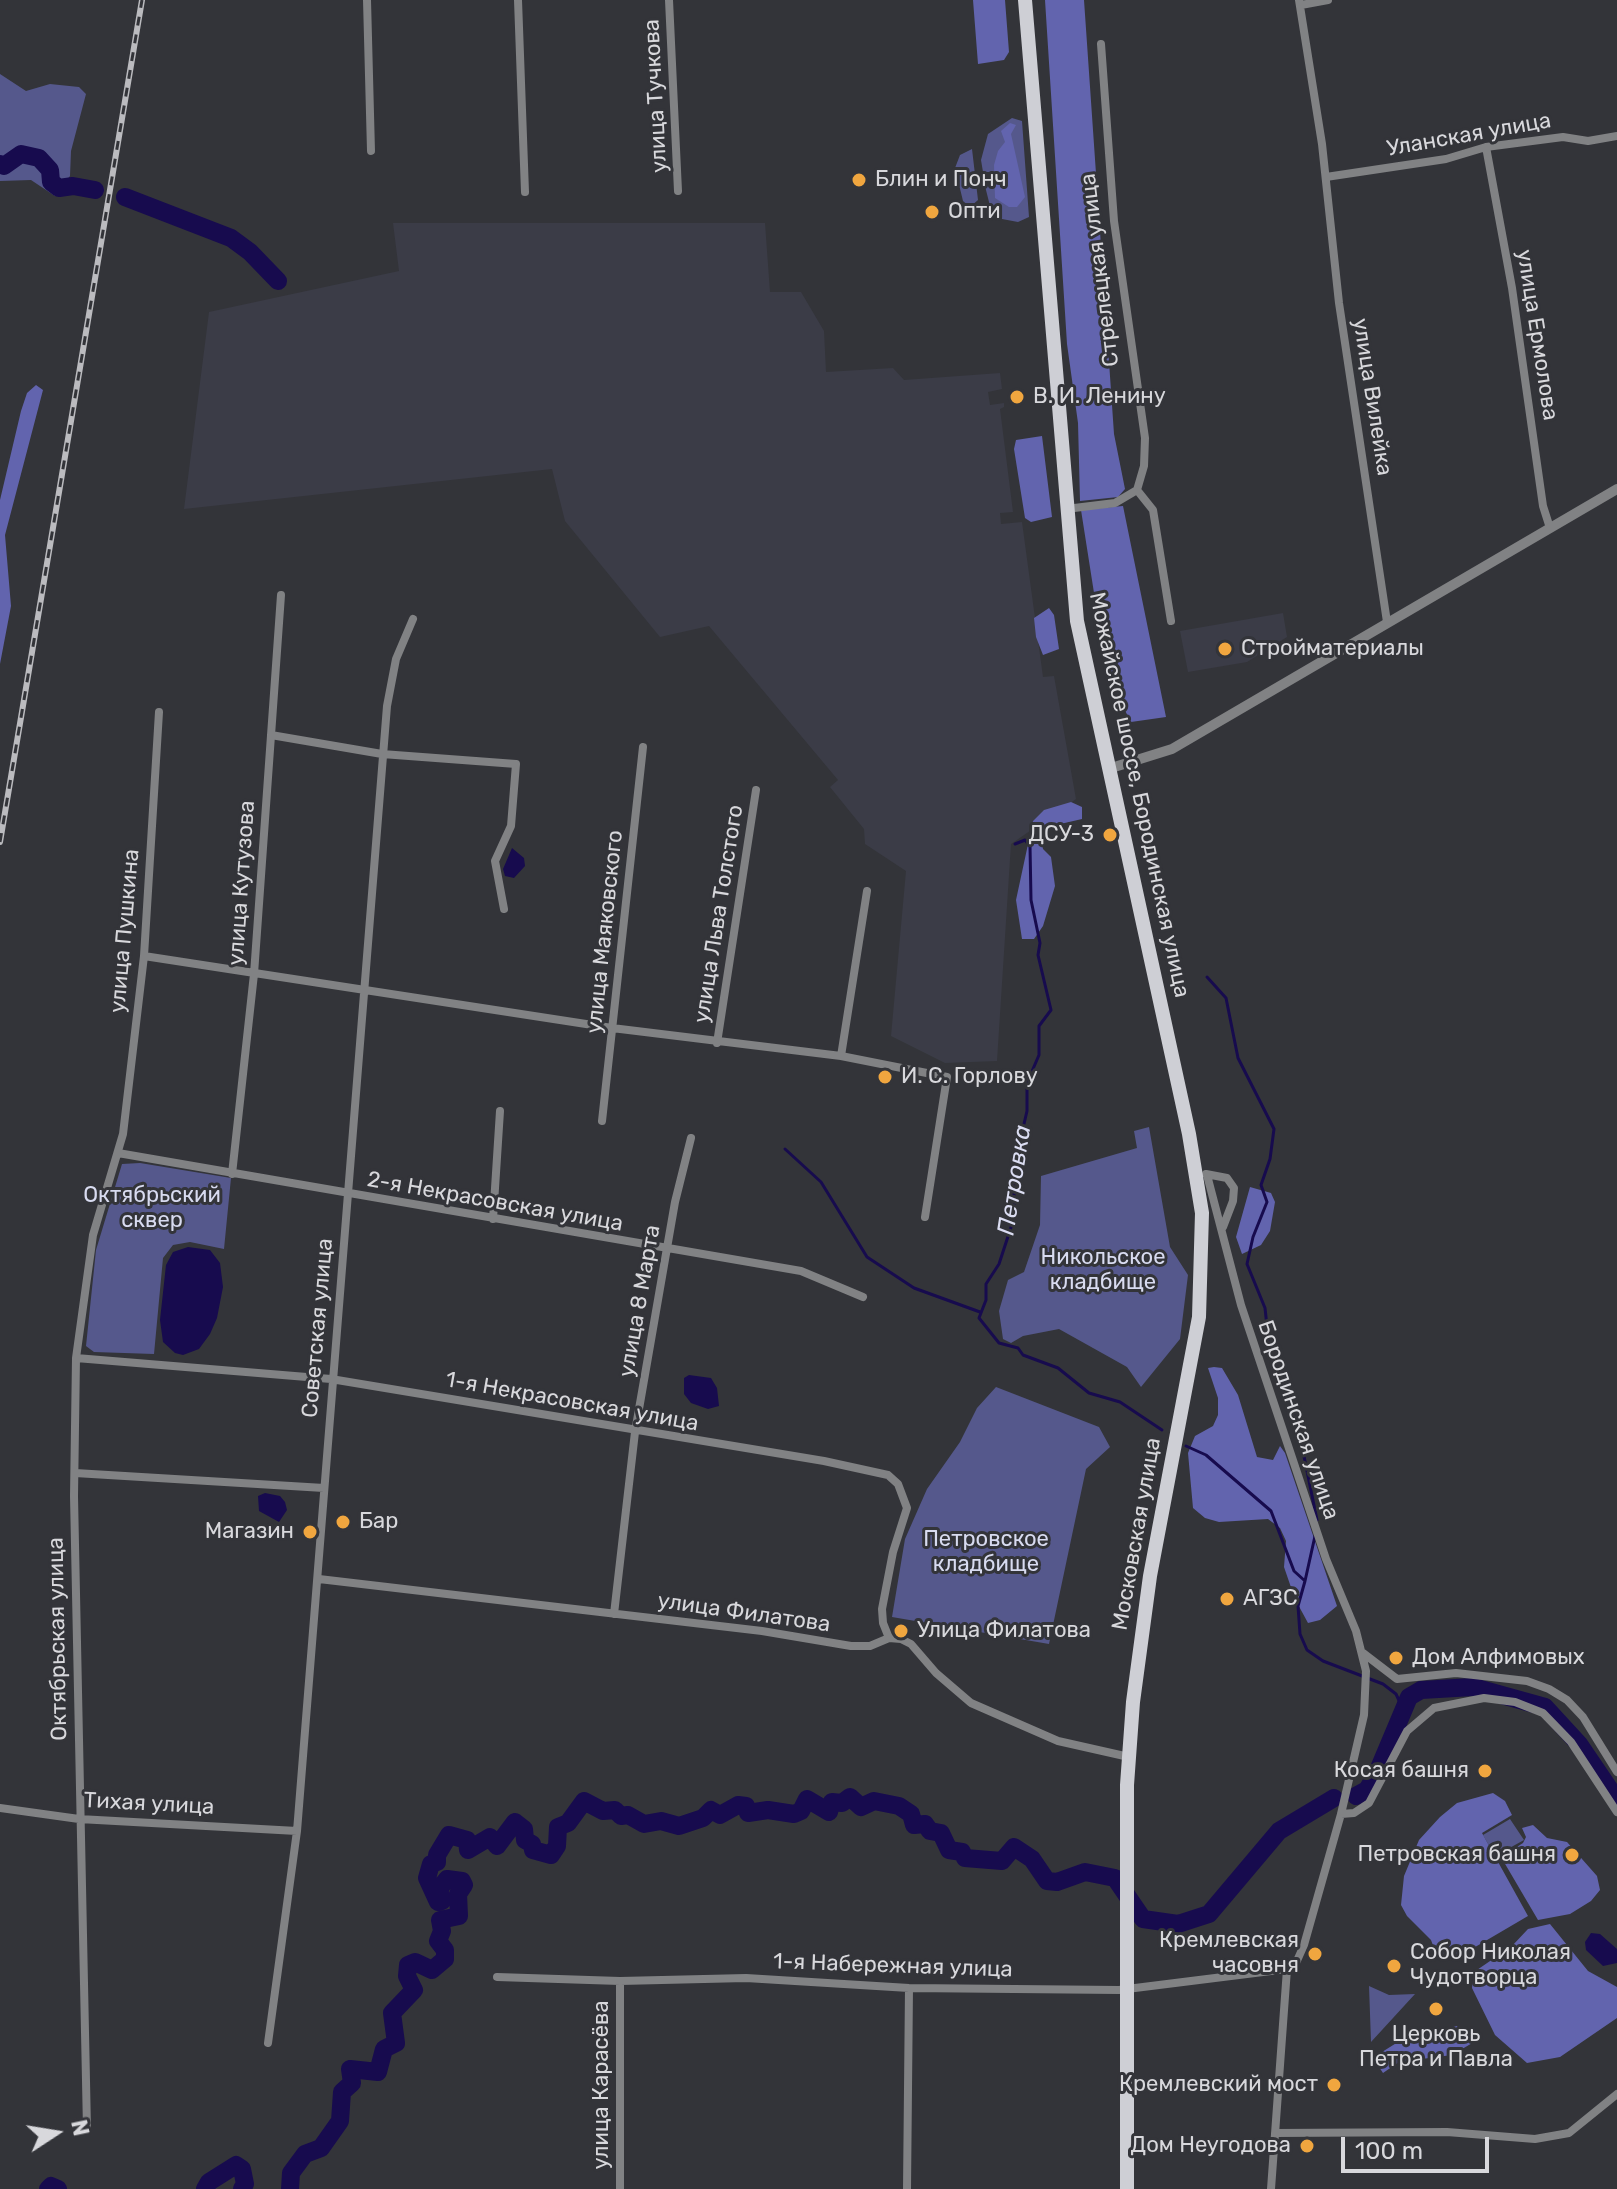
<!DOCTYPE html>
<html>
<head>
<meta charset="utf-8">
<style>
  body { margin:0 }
  #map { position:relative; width:1617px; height:2189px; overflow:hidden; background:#333439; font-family:Rubik,sans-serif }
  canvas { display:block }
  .north { position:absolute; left:16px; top:2093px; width:80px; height:80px; -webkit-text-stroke:6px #333439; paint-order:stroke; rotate:78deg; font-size:22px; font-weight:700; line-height:32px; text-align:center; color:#d8d8dc }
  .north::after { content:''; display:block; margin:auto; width:28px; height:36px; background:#d8d8dc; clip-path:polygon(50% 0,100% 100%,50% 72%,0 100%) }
  .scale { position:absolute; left:1341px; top:2137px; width:148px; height:36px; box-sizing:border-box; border:4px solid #d8d8dc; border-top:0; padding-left:10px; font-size:24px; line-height:28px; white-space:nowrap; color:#d8d8dc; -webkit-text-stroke:6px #333439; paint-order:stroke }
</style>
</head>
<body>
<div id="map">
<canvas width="1617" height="2189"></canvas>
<div class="north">N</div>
<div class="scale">100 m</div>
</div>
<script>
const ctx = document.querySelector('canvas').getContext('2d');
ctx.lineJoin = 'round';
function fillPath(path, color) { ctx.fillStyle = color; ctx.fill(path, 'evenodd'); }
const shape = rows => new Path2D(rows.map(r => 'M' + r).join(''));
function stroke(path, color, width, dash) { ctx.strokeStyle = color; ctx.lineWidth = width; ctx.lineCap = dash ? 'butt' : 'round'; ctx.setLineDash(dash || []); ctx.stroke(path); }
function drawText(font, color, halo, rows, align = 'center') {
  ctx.font = font + ' Rubik,sans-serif'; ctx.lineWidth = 6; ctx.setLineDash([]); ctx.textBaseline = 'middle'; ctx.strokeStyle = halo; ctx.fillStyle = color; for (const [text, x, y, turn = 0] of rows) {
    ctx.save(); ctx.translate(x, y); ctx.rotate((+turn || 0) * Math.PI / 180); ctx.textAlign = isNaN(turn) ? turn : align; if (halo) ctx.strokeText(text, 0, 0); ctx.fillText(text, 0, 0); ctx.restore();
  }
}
fillPath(shape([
  [393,223,765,223,770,292,801,292,824,331,826,372,893,368,904,380,1000,373,1002,389,988,392,990,405,1004,403,1004,407,1000,409,1013,512,1000,513,1001,524,1022,522,1043,677,1054,676,1076,799,1011,844,997,1061,945,1063,891,1036,906,871,865,844,864,829,830,787,838,780,709,626,660,637,565,521,552,469,184,509,209,312,399,271],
  [1283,613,1287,637,1247,662,1188,672,1180,631]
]), '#3b3c47');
fillPath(shape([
  [0,74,26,91,50,84,79,87,86,94,71,151,70,176,55,196,31,180,0,181],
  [1012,118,1022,121,1029,217,1018,222,1002,219,990,206,984,182,990,181,989,172,983,172,981,160,988,134],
  [972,149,978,200,970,207,963,201,955,168,960,155],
  [1149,1127,1170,1247,1188,1275,1180,1339,1141,1387,1127,1367,1059,1329,1023,1336,1011,1343,1003,1339,999,1311,1008,1280,1024,1272,1040,1225,1041,1176,1137,1148,1134,1131],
  [140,1163,231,1178,224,1249,190,1242,173,1245,163,1258,154,1354,94,1352,86,1346,96,1250,122,1164],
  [996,1387,1099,1427,1110,1447,1086,1469,1049,1644,892,1617,905,1539,927,1489,960,1442,977,1408],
  [1510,1819,1524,1840,1495,1856,1483,1835],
  [1369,1986,1389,1995,1415,1994,1371,2042]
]), '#55588c');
fillPath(shape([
  [973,0,1005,0,1009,52,1004,60,978,64],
  [1045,0,1084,0,1114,434,1125,489,1118,497,1080,501,1078,423,1067,344],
  [1010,123,1016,125,1011,134,1025,197,1017,207,1009,207,995,198,994,165,998,151,1005,142,1001,131],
  [36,385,43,390,5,535,11,606,0,664,0,500,21,411,27,393],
  [1042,436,1052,517,1031,522,1025,518,1014,449,1016,440],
  [1123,506,1166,717,1131,722,1120,701,1102,644,1081,510],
  [1049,608,1054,615,1059,649,1043,655,1036,637,1034,618],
  [1071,802,1082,807,1082,819,1043,828,1041,838,1043,849,1051,857,1055,886,1043,926,1034,939,1022,939,1016,900,1033,821,1044,810],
  [1250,1187,1271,1193,1275,1202,1270,1231,1261,1245,1242,1254,1236,1237],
  [1214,1367,1222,1368,1238,1395,1257,1457,1273,1460,1280,1446,1285,1453,1337,1606,1320,1620,1308,1623,1295,1599,1284,1567,1286,1541,1280,1528,1268,1519,1219,1522,1205,1518,1193,1508,1188,1453,1195,1436,1213,1426,1218,1415,1218,1398,1208,1368],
  [1493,1793,1505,1801,1512,1815,1482,1833,1528,1916,1453,1960,1437,1956,1431,1940,1407,1916,1401,1905,1404,1876,1419,1840,1440,1817,1457,1803],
  [1533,1825,1547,1838,1567,1842,1597,1876,1600,1890,1591,1901,1570,1914,1538,1920,1501,1857,1523,1843,1526,1837,1522,1828],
  [1550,1924,1588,1971,1617,1987,1617,2018,1560,2057,1527,2063,1495,2035,1472,1988,1474,1972,1512,1946,1528,1929],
  [1457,2026,1474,2042,1452,2055,1399,2062,1383,2073,1377,2064,1382,2052,1398,2042]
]), '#6264ae');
fillPath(shape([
  [512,848,524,858,525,866,514,878,505,876,503,869],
  [188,1247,210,1250,220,1263,223,1287,217,1318,210,1334,199,1349,183,1355,175,1353,163,1342,160,1320,166,1265,173,1252],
  [689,1375,711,1378,717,1388,719,1406,708,1409,691,1403,684,1394,684,1378],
  [265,1493,280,1496,285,1502,287,1510,279,1522,259,1511,258,1496],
  [1591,1933,1600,1934,1617,1949,1617,1963,1603,1966,1586,1950,1585,1942]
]), '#170b4e');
stroke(shape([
  [1015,844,1025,840,1030,846,1031,900,1040,943,1038,955,1051,1010,1039,1026,1039,1055,1027,1083,1027,1111,1013,1171,1015,1215,999,1264,986,1284,986,1300,979,1318,999,1343,1018,1348,1023,1355,1058,1368,1089,1393,1120,1402,1162,1430],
  [1207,977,1226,998,1238,1058,1274,1129,1270,1159,1261,1185,1267,1202,1253,1237,1247,1264,1265,1308,1269,1345,1298,1427,1317,1520],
  [785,1149,821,1182,867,1257,914,1288,980,1312],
  [1186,1446,1206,1455,1271,1511,1294,1571,1305,1581,1298,1606,1300,1634,1307,1650,1323,1661,1383,1684,1396,1694,1402,1707],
  [1305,1581,1315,1536]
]), '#170b4e', 3);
stroke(shape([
  [0,164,4,166,21,154,39,158,50,170,51,182,59,188,73,186,95,190],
  [125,197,231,238,250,252,278,281],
  [1356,1796,1367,1790,1377,1773,1409,1697,1421,1690,1473,1687,1545,1707,1579,1744,1617,1800],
  [48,2189,51,2186,58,2189],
  [205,2189,209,2182,236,2165,242,2169,245,2184,242,2189],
  [290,2189,291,2173,305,2154,321,2148,340,2121,342,2092,352,2083,350,2069,378,2072,384,2049,396,2043,392,2013,414,1990,407,1976,408,1965,415,1962,432,1970,445,1959,445,1950,438,1941,442,1931,440,1920,459,1916,458,1894,464,1885,462,1881,447,1879,439,1889,442,1901,438,1902,427,1878,431,1864,437,1862,437,1855,449,1835,467,1840,468,1850,490,1837,497,1846,515,1822,524,1829,525,1840,532,1844,533,1850,551,1855,557,1846,558,1827,568,1823,584,1801,603,1811,615,1810,621,1816,628,1815,644,1824,661,1821,679,1826,703,1818,711,1810,720,1815,738,1805,746,1806,748,1813,768,1810,794,1814,801,1811,807,1799,829,1812,832,1802,842,1803,850,1797,861,1807,874,1801,899,1806,911,1814,914,1825,925,1824,930,1831,941,1833,949,1850,962,1852,965,1858,1002,1861,1014,1847,1032,1859,1047,1881,1057,1882,1085,1872,1115,1878,1143,1919,1178,1924,1209,1914,1279,1831,1334,1798]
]), '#170b4e', 18);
stroke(shape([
  [367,0,371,151],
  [518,0,525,192],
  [669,0,678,191],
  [1299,0,1322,144,1339,303,1387,622],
  [1301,5,1328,0],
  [1486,147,1512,288,1543,506,1550,528],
  [1326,177,1446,159,1486,147,1563,137,1588,141,1617,136],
  [1137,490,1153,510,1171,621],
  [1066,509,1115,503,1137,490,1144,466,1145,438,1114,221,1101,44],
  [271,735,382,754,516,764,511,826,495,861,504,909],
  [867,891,841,1056,947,1077,925,1217],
  [144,956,612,1028,841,1056],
  [717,1043,756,790],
  [602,1121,643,747],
  [118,1153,801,1271,863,1297],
  [232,1174,254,974,281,595],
  [1206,1174,1227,1178,1234,1188,1233,1201,1223,1227],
  [1207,1175,1241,1305,1326,1559,1356,1631,1366,1671,1364,1715,1341,1814,1304,1945,1296,1963,1287,1969,1271,2189],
  [493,1219,500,1111],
  [76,1358,331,1379,824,1461,888,1475,898,1484,907,1508,893,1552,882,1609,883,1623,889,1638],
  [75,1473,324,1488],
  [319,1579,762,1631,851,1646,870,1646,889,1638,901,1639,911,1644,936,1673,971,1703,1058,1741,1129,1757],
  [614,1614,635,1432,675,1202,691,1138],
  [1363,1653,1397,1679,1456,1673,1527,1681,1549,1689,1567,1700,1583,1717,1617,1772],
  [0,1808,79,1819,297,1831],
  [1341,1814,1354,1813,1369,1803,1407,1731,1434,1708,1484,1698,1515,1702,1543,1713,1571,1742,1617,1812],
  [497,1977,620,1981,746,1978,909,1988,1119,1990,1287,1969],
  [620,1981,620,2189],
  [268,2043,297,1831,387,706,396,659,413,619],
  [87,2129,74,1496,76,1358,93,1235,123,1134,144,956,159,712],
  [1275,2133,1447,2132,1535,2139,1569,2133,1617,2094],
  [907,2189,909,1988]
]), '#818284', 8);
stroke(shape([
  [1108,769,1172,749,1617,489]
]), '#818284', 10);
stroke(shape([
  [1025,0,1077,621,1189,1134,1202,1213,1199,1317,1150,1576,1133,1702,1127,1785,1127,2189]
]), '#cecfd5', 14);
const rail = shape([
  [0,842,142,0]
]);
stroke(rail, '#bbbbbf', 6);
stroke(rail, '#333439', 3, [9]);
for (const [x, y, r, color] of [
  [859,180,8,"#f0a63f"],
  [932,212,8,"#f0a63f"],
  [1017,397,8,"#f0a63f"],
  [1225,649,8,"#f0a63f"],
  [1110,835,8,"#f0a63f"],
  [885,1077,8,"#f0a63f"],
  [343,1522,8,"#f0a63f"],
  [310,1532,8,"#f0a63f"],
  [1227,1599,8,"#f0a63f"],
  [901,1631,8,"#f0a63f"],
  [1396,1658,8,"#f0a63f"],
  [1485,1771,8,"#f0a63f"],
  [1572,1855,8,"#f0a63f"],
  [1315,1954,8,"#f0a63f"],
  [1394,1966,8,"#f0a63f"],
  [1436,2009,8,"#f0a63f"],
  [1334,2085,8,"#f0a63f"],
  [1307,2146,8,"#f0a63f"]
]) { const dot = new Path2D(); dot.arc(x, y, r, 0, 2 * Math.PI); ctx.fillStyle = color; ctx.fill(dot); stroke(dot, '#333439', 3); }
drawText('22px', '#d8d8dc', '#333439', [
  ["улица Тучкова",656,96,-93],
  ["Уланская улица",1469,135,-10],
  ["Стрелецкая улица",1100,270,-97],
  ["улица Ермолова",1537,335,81],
  ["улица Вилейка",1372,397,81],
  ["Можайское шоссе, Бородинская улица",1139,795,78],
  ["улица Кутузова",242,883,-86],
  ["улица Льва Толстого",719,914,-81],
  ["улица Пушкина",125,931,-85],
  ["улица Маяковского",605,932,-84],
  ["2-я Некрасовская улица",495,1202,10],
  ["улица 8 Марта",640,1301,-80],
  ["Советская улица",318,1328,-85],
  ["1-я Некрасовская улица",572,1402,10],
  ["Бородинская улица",1298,1420,71],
  ["Московская улица",1137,1534,-80],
  ["улица Филатова",744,1613,8],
  ["Октябрьская улица",58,1639,-91],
  ["Тихая улица",149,1804,3],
  ["1-я Набережная улица",893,1966,2],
  ["улица Карасёва",602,2085,-90]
]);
drawText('22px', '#d8d8dc', '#333439', [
  ["Блин и Понч",875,180],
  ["Опти",948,212],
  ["В. И. Ленину",1033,397],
  ["Стройматериалы",1241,649],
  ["ДСУ-3",1094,835,"right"],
  ["И. С. Горлову",901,1077],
  ["Бар",359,1522],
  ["Магазин",294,1532,"right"],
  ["АГЗС",1243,1599],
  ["Улица Филатова",917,1631],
  ["Дом Алфимовых",1412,1658],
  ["Косая башня",1469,1771,"right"],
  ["Петровская башня",1556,1855,"right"],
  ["Кремлевская",1299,1941,"right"],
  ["часовня",1299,1966,"right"],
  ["Собор Николая",1410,1953],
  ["Чудотворца",1410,1978],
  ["Церковь",1436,2035,"center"],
  ["Петра и Павла",1436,2060,"center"],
  ["Кремлевский мост",1318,2085,"right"],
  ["Дом Неугодова",1291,2146,"right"]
], 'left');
drawText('22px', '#d8dbf0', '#333439', [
  ["Октябрьский",152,1196],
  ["сквер",152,1221],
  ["Никольское",1103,1258],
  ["кладбище",1103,1283],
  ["Петровское",986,1540],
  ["кладбище",986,1565]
]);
drawText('italic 24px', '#dbddf2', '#333439', [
  ["Петровка",1015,1180,-81]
]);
</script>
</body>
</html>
